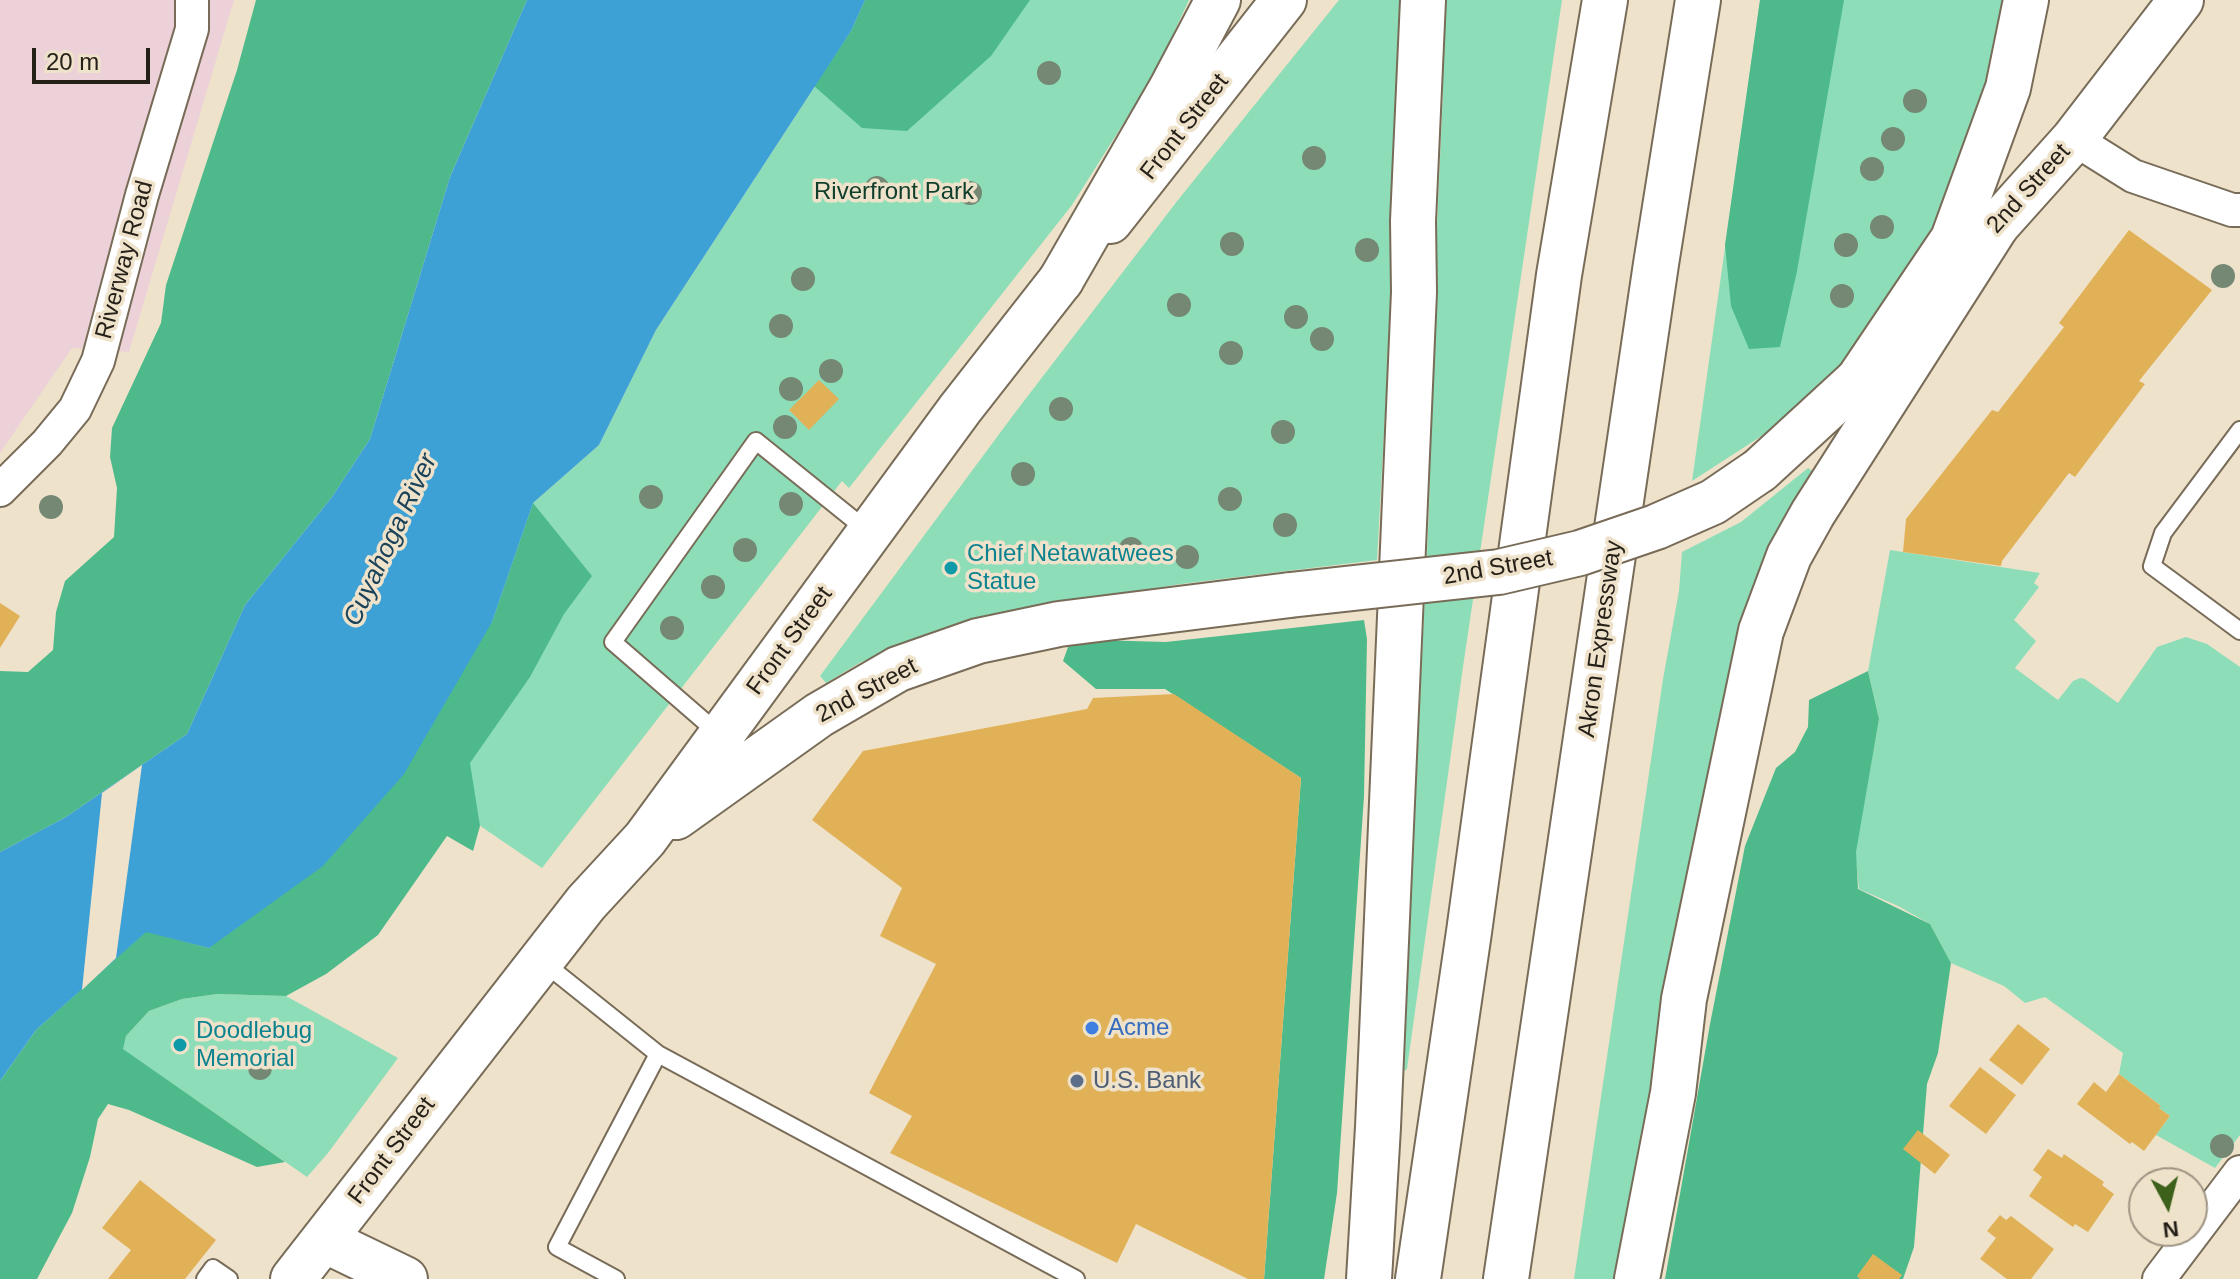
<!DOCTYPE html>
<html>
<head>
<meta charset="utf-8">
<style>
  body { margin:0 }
  #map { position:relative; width:2240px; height:1279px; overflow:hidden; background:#efe2cb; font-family:Helvetica,sans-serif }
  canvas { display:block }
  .north { position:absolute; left:2128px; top:1167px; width:80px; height:80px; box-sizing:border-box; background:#efe2cb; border:2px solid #9e9483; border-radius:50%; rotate:173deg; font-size:22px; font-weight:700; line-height:32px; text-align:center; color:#241f17 }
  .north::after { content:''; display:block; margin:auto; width:28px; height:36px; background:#3d611a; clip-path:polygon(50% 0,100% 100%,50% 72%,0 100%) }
  .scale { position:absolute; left:32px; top:48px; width:118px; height:36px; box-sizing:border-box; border:4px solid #241f17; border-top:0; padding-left:10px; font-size:24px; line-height:28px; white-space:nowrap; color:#241f17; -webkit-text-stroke:6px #efe2cb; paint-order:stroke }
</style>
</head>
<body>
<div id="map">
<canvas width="2240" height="1279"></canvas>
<div class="north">N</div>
<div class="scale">20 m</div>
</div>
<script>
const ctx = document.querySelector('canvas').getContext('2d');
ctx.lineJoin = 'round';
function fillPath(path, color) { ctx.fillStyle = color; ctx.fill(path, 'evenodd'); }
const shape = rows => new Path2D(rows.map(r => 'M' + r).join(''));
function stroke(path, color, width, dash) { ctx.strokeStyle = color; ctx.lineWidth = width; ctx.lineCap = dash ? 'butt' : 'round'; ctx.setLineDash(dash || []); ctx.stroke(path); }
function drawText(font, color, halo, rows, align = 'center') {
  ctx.font = font + ' Helvetica,sans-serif'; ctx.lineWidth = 7; ctx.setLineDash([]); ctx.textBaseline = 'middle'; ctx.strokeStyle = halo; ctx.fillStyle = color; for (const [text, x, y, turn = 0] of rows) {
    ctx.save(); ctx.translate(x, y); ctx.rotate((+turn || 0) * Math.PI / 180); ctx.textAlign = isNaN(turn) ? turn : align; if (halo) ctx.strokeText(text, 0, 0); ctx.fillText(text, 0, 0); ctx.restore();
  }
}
fillPath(shape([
  [0,0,234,0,129,352,72,348,0,453]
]), '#ecd2d8');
fillPath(shape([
  [865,0,1189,0,1154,75,1072,205,849,488,842,481,542,868,404,774,492,622,533,503,599,445,656,330,851,31],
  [1339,0,1411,0,1399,159,1377,560,1181,584,983,616,861,662,826,683,820,676,1014,414,1178,200],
  [1443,0,1562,0,1463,667,1407,1069,1402,1072,1429,510,1434,292,1443,92],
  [1760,0,2006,0,1992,90,1936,228,1845,363,1794,415,1692,481],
  [1808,468,1823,478,1793,523,1617,1279,1574,1279,1663,679,1679,591,1682,552,1741,522],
  [1890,550,2040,573,2034,583,2039,587,2014,620,2036,641,2015,668,2058,700,2073,681,2080,678,2085,679,2118,703,2157,647,2186,637,2207,644,2240,667,2240,1135,2215,1168,2156,1135,2170,1116,2159,1108,2160,1105,2119,1074,2123,1053,2045,997,2025,1003,2004,986,1951,963,1930,924,1898,906,1859,889,1855,852,1879,719,1868,671],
  [217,994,286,996,398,1058,328,1153,307,1177,122,1049,126,1036,149,1011,182,999]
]), '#8ddeb8');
fillPath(shape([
  [256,0,527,0,450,177,370,439,332,497,245,605,187,734,66,817,0,852,0,671,28,672,53,650,56,612,65,581,114,537,117,488,110,457,112,428,161,323,166,285,237,70],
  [865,0,1030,0,991,56,907,131,862,128,814,86,851,31],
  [1760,0,1844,0,1797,271,1780,347,1749,349,1731,306,1725,245],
  [533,503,592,576,564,614,530,677,470,763,480,826,473,851,447,836,378,935,326,974,286,996,217,994,182,999,149,1011,126,1036,123,1049,285,1162,257,1167,129,1110,108,1104,98,1119,90,1157,72,1213,37,1279,0,1279,0,1081,36,1030,146,931,209,948,492,622],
  [1364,620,1367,639,1364,796,1337,1193,1324,1279,1264,1279,1301,778,1165,689,1096,689,1063,661,1068,647,1095,640,1166,642],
  [1868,671,1879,719,1856,852,1858,889,1930,924,1951,963,1938,1053,1927,1084,1914,1247,1903,1279,1665,1279,1710,1024,1745,846,1776,768,1795,752,1808,727,1809,700]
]), '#4eba8c');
fillPath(shape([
  [527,0,865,0,851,31,656,330,599,445,533,503,492,622,404,774,323,866,209,948,146,932,36,1030,0,1081,0,852,66,817,187,734,245,605,332,497,370,439,450,177]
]), '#3da1d6');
fillPath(shape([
  [142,765,116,958,82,990,102,793]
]), '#efe2cb');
fillPath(shape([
  [2129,230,2212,290,2139,381,2145,384,2075,477,2069,473,2002,561,2001,566,1903,552,1906,519,1992,410,1998,412,2064,327,2059,323],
  [819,380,839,399,809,430,789,410],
  [0,603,20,616,0,648],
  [1174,694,1301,778,1264,1279,1248,1279,1136,1224,1117,1263,890,1153,912,1116,869,1093,936,964,880,936,902,888,812,820,863,751,1087,709,1093,698],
  [2018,1024,2050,1049,2022,1085,1989,1060],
  [1980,1067,2016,1095,1986,1134,1949,1106],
  [2119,1074,2161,1106,2159,1108,2170,1116,2144,1151,2132,1142,2130,1144,2077,1104,2094,1082,2106,1092],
  [1918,1130,1950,1155,1935,1174,1903,1149],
  [2048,1149,2062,1158,2064,1154,2104,1182,2102,1185,2114,1194,2088,1232,2075,1224,2073,1227,2029,1196,2042,1177,2033,1170],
  [140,1180,216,1240,185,1279,108,1279,131,1250,102,1228],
  [2000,1215,2006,1220,2011,1216,2054,1249,2031,1279,2007,1279,1980,1259,1996,1238,1987,1231],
  [1873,1254,1902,1275,1899,1279,1860,1279,1857,1276]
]), '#e1b158');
const lane = shape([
  [2240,430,2163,533,2152,566,2240,631],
  [719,734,613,642,756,441,869,532],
  [543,962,658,1054,1076,1279],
  [205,1279,213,1268,229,1279],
  [616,1279,557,1247,658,1054]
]);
const street = shape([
  [2074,139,2133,176,2232,210,2240,210],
  [0,490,47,443,75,409,98,361,142,195,192,29,192,0],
  [2159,1279,2240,1172]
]);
const secondary = shape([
  [1110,221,1284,0],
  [1971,254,2074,139,2181,0],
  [324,1240,405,1279]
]);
const primary = shape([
  [1760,470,1858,380],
  [676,817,819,715,898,669,978,641,1059,624,1290,595],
  [293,1279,586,903,645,839,960,409,1061,280]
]);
const highway = shape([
  [1061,280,1171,89,1218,0],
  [1858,380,1953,239,2008,88,2026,0],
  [1369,1279,1378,1127,1414,292,1413,221,1423,0],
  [1418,1279,1469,932,1559,275,1605,0],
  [1506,1279,1656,264,1698,0],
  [1637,1279,1673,1093,1684,999,1761,631,1789,556,1813,513,1997,225]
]);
stroke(lane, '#786c58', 20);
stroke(street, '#786c58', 36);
stroke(secondary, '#786c58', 48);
stroke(primary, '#786c58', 48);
stroke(highway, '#786c58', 48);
stroke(lane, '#fff', 16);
stroke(street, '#fff', 32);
stroke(secondary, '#fff', 44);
stroke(primary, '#fff', 44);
stroke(highway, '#fff', 44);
const primaryBridge = shape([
  [1290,595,1499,572,1580,553,1656,527,1713,502,1760,470]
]);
stroke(primaryBridge, '#786c58', 48, []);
stroke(primaryBridge, '#fff', 44);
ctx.fillStyle = '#748873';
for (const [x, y] of [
  [1049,73],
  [1915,101],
  [1893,139],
  [1314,158],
  [1872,169],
  [877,188],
  [970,193],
  [1882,227],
  [1232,244],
  [1846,245],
  [1367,250],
  [2223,276],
  [803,279],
  [1842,296],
  [1179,305],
  [1296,317],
  [781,326],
  [1322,339],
  [1231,353],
  [831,371],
  [791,389],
  [1061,409],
  [785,427],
  [1283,432],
  [1023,474],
  [651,497],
  [1230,499],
  [791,504],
  [51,507],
  [1285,525],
  [1131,549],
  [745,550],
  [1187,557],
  [713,587],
  [672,628],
  [260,1068],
  [2222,1146]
]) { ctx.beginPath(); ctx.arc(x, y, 12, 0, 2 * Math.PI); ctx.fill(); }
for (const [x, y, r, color] of [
  [951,568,8,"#0f9aa8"],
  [1092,1028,8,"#3f7fe0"],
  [180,1045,8,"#0f9aa8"],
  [1077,1081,8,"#5c6f8a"]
]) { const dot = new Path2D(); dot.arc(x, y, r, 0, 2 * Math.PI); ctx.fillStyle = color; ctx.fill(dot); stroke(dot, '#efe2cb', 3); }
drawText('24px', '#241f17', '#efe2cb', [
  ["Front Street",1185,127,-52],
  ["2nd Street",2029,189,-48],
  ["Riverway Road",125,260,-75],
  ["2nd Street",1498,568,-10],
  ["Akron Expressway",1601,639,-82],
  ["Front Street",790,641,-54],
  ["2nd Street",867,691,-28],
  ["Front Street",392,1151,-53]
]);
drawText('24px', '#0f3e2b', '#efe2cb', [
  ["Riverfront Park",894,192]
]);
drawText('24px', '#0d838f', '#efe2cb', [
  ["Chief Netawatwees",967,554],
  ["Statue",967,582],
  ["Doodlebug",196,1031],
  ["Memorial",196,1059]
], 'left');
drawText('24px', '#366cbe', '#efe2cb', [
  ["Acme",1108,1028]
], 'left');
drawText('24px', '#4e5e75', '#efe2cb', [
  ["U.S. Bank",1093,1081]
], 'left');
drawText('italic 26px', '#1a435a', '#efe2cb', [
  ["Cuyahoga River",391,540,-65]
]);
</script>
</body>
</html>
